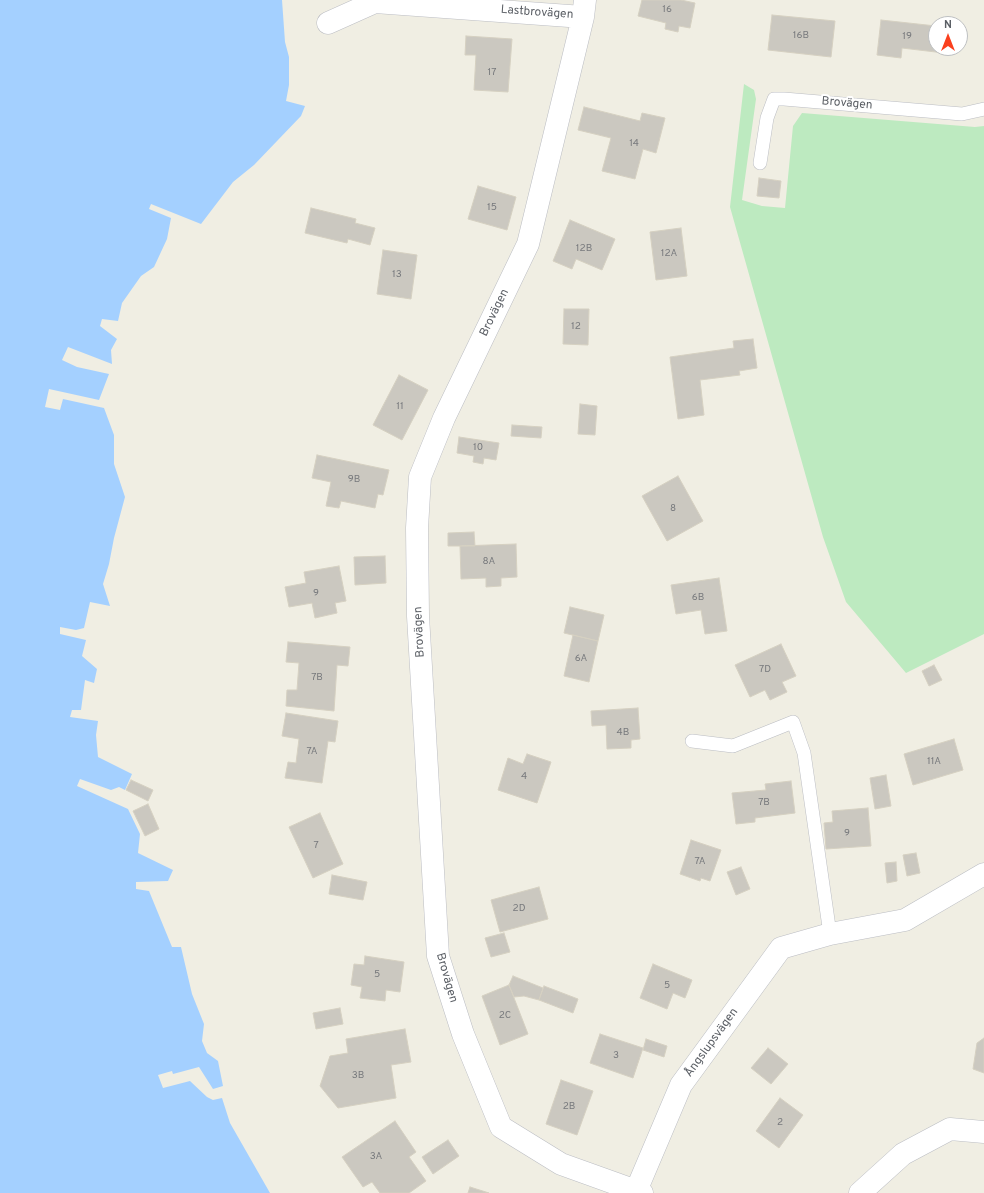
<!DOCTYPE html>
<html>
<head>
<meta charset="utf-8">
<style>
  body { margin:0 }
  #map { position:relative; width:984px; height:1193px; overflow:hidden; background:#f0eee3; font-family:Overpass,sans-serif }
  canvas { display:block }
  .north { position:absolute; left:928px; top:16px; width:40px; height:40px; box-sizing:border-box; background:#fff; border:1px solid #bdbfc1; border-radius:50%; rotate:0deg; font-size:11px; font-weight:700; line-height:16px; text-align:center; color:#5b5f65 }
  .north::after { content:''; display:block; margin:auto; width:14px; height:18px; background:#fa401e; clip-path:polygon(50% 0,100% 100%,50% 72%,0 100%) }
</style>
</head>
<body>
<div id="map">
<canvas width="984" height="1193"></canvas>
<div class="north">N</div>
</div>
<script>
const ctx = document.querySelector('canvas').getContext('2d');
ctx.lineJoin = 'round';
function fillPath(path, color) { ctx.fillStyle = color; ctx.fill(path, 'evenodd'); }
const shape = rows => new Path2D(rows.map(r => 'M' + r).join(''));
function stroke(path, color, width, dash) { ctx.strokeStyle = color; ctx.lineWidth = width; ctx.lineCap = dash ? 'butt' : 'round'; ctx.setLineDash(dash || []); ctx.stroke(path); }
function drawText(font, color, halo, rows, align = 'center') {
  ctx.font = font + ' Overpass,sans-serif'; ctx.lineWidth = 4; ctx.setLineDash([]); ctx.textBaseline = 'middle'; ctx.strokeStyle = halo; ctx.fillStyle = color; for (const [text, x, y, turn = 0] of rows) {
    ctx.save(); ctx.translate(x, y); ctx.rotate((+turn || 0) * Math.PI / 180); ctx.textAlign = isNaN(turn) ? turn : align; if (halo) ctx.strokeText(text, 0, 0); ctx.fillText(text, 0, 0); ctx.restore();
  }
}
fillPath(shape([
  [744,84,754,90,756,99,742,200,762,206,785,208,793,126,802,113,975,127,984,126,984,634,906,673,846,602,823,537,730,207]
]), '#bdeac0');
fillPath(shape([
  [0,0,282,0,285,42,289,57,289,85,286,101,305,106,301,116,254,165,233,182,201,224,151,204,149,209,171,218,167,239,154,267,141,276,122,303,118,321,102,319,100,326,117,339,111,350,112,364,68,347,62,360,77,367,109,374,99,400,49,389,45,407,60,410,63,399,104,408,114,435,114,464,125,497,114,538,109,564,103,584,110,606,90,602,84,628,76,630,60,627,60,634,86,640,82,656,97,669,94,683,85,680,81,710,72,710,70,717,98,721,96,735,98,757,132,774,125,790,119,787,111,790,80,779,77,786,128,809,140,834,138,853,173,870,168,881,136,882,136,889,149,891,172,947,181,947,192,994,204,1024,202,1041,207,1053,218,1061,223,1086,213,1089,199,1067,173,1074,172,1071,158,1075,163,1088,190,1081,207,1097,213,1100,222,1098,230,1123,270,1193,0,1193]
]), '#a4d0ff');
const building = shape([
  [642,0,681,0,695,3,690,28,679,26,678,32,665,29,666,23,638,16,642,0],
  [772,15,835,21,831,57,768,50,772,15],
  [881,20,936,26,936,48,945,48,944,53,902,48,901,58,877,55,881,20],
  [466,36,512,39,508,92,474,90,476,55,465,55,466,36],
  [584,107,640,121,642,113,665,118,656,153,643,149,635,179,602,171,611,138,578,130,584,107],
  [759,178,781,181,779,198,757,196,759,178],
  [478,186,516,197,507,230,468,219,478,186],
  [311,208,356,219,355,223,375,228,370,245,348,239,347,243,305,233,311,208],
  [570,220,615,239,602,270,576,259,572,269,553,261,570,220],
  [681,228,687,276,656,280,650,232,681,228],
  [383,250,417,255,411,299,377,294,383,250],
  [564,309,589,309,588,345,563,344,564,309],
  [753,339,757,368,739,371,740,375,700,380,704,415,678,419,670,357,734,348,733,341,753,339],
  [399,375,428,390,402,440,373,425,399,375],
  [580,404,597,406,595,435,578,434,580,404],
  [512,425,542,427,541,438,511,436,512,425],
  [459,437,499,443,496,460,484,458,483,464,473,462,474,456,457,453,459,437],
  [317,455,389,470,383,495,378,494,375,508,341,501,339,508,326,506,331,482,312,478,317,455],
  [678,476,703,521,667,541,642,496,678,476],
  [474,532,475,546,448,546,448,533,474,532],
  [516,544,517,577,501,578,501,586,486,587,486,578,461,579,460,546,516,544],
  [385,556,386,583,355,585,354,557,385,556],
  [339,566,346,601,335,603,337,613,315,618,312,603,289,607,285,587,306,583,304,572,339,566],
  [719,578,727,631,705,634,701,610,676,614,671,585,719,578],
  [570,607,604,615,598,641,564,633,570,607],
  [573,635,598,641,589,682,564,676,573,635],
  [288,642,350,647,348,666,337,665,334,711,286,706,287,690,297,690,299,663,286,662,288,642],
  [781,644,796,676,782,682,787,692,770,700,765,690,750,697,735,665,781,644],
  [934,665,942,680,929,686,922,671,934,665],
  [638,708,640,739,631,740,631,748,607,749,606,725,592,726,591,711,638,708],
  [286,713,338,721,335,742,328,741,322,783,285,778,288,762,296,763,299,739,282,736,286,713],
  [954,739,963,770,913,785,904,754,954,739],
  [527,754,551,762,537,803,498,790,508,758,523,764,527,754],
  [886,775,891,806,875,809,870,778,886,775],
  [131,780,153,790,148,801,126,790,131,780],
  [791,781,795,813,755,818,755,822,736,824,732,793,766,790,765,784,791,781],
  [148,804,159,829,145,836,133,811,148,804],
  [868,808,871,846,826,849,824,823,833,822,832,811,868,808],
  [320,813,343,864,313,878,289,827,320,813],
  [691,840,721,850,710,881,701,878,700,881,680,874,691,840],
  [916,853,920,873,907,876,903,855,916,853],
  [896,862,897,881,887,883,885,863,896,862],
  [741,867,750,889,736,895,727,872,741,867],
  [332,875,367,882,363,900,329,894,332,875],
  [539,887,548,919,500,932,491,900,539,887],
  [504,933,510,952,491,957,485,938,504,933],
  [365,956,404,962,400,992,386,990,385,1001,360,998,362,987,351,985,354,964,364,965,365,956],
  [653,964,692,980,685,998,673,993,667,1009,640,998,653,964],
  [513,976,543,988,539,1000,524,996,514,997,509,985,513,976],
  [509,985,528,1034,500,1045,482,996,509,985],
  [544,986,578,999,573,1013,539,1000,544,986],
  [340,1008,343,1024,316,1029,313,1013,340,1008],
  [405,1029,411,1062,391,1065,396,1098,338,1108,320,1086,330,1056,348,1053,346,1039,405,1029],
  [600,1034,643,1048,633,1078,590,1063,600,1034],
  [984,1038,984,1073,973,1069,977,1043,984,1038],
  [646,1039,667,1046,664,1057,643,1050,646,1039],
  [768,1048,788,1064,771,1084,751,1068,768,1048],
  [561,1080,593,1091,577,1135,546,1124,561,1080],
  [780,1098,803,1115,779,1148,756,1131,780,1098],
  [395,1121,416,1152,409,1157,426,1181,409,1193,380,1193,372,1182,363,1187,342,1157,395,1121],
  [448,1140,459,1156,433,1174,422,1157,448,1140],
  [470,1187,489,1193,468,1193,470,1187]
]);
fillPath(building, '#cbc8c0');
stroke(building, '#d5d0c1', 1);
const lane = shape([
  [760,163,767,118,774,99,784,99,962,114,984,109],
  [692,741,733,746,793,722,804,753,830,934]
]);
const street = shape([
  [585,0,583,17,528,244,444,418,420,477,417,528,418,616,438,956,463,1034,501,1127,561,1164,642,1193],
  [328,23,375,2,583,17],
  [636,1191,681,1085,781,948,830,934,905,920,984,874],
  [860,1193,903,1154,950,1129,984,1132]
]);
stroke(lane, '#bbbdc3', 14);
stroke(street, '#bbbdc3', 23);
stroke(lane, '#fff', 13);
stroke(street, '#fff', 22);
drawText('10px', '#77797c', null, [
  ["16",667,10],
  ["16B",801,36],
  ["19",907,37],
  ["17",492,73],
  ["14",634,144],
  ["15",492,208],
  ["12B",584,249],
  ["12A",669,254],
  ["13",397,275],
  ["12",576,327],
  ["11",400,407],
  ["10",478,448],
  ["9B",354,480],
  ["8",673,509],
  ["8A",489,562],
  ["9",316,594],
  ["6B",698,598],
  ["6A",581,659],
  ["7D",765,670],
  ["7B",317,678],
  ["4B",623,733],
  ["7A",312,752],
  ["11A",934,762],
  ["4",524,777],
  ["7B",764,803],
  ["9",847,834],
  ["7",316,846],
  ["7A",700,862],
  ["2D",519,909],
  ["5",377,975],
  ["5",667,986],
  ["2C",505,1016],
  ["3",616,1056],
  ["3B",358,1076],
  ["2B",569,1107],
  ["2",780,1123],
  ["3A",376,1157]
]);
drawText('12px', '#5b5f65', '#fff', [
  ["Lastbrovägen",537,13,4],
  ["Brovägen",847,104,5],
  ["Brovägen",495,313,-64],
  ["Brovägen",420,632,-93],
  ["Brovägen",446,978,74],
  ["Ångslupsvägen",712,1043,-54]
]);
</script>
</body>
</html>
